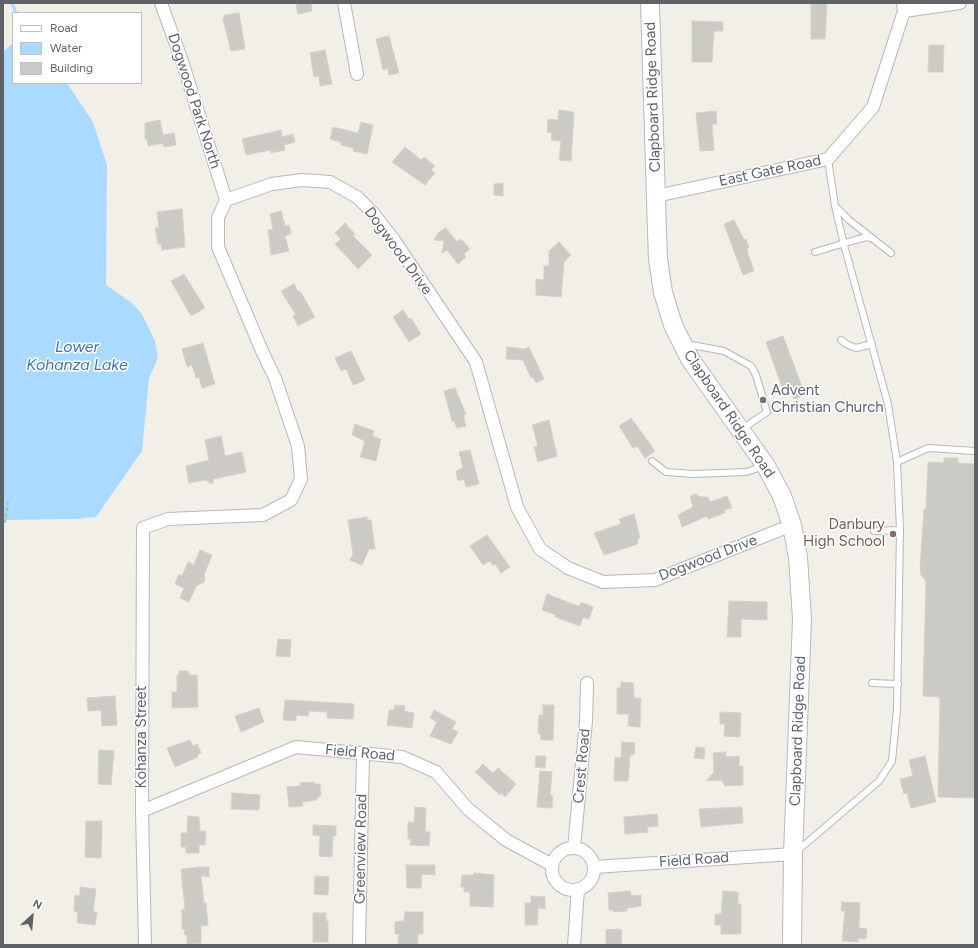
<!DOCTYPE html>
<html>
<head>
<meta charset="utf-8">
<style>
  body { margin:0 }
  #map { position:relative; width:978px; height:948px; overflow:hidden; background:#f1efe8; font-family:Figtree,sans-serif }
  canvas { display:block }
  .frame { position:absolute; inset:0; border:4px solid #5f6368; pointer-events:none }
  .legend { position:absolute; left:12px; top:12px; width:130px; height:72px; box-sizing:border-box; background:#fff; border:1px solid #bfc1c3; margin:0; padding:5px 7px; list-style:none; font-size:12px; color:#5f6368 }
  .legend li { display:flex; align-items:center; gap:8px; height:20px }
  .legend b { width:20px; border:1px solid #bfc1c3 }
  .north { position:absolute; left:12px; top:896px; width:40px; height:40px; -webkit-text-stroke:3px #fff; paint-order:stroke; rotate:26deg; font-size:11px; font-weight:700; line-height:16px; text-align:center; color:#5f6368 }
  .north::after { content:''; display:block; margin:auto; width:14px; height:18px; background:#5f6368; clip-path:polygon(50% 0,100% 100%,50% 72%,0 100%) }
</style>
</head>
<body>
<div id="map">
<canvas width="978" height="948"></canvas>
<div class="frame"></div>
<ul class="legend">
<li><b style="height:5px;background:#fff"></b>Road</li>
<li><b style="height:11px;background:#aadaff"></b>Water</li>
<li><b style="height:11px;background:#cccac5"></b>Building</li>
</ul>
<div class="north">N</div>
</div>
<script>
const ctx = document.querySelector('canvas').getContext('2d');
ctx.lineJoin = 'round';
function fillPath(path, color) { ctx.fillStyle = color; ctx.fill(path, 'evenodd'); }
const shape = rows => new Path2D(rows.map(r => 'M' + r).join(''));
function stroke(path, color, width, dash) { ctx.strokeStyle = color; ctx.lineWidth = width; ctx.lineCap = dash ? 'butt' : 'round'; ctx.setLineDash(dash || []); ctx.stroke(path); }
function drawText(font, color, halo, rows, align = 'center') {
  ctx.font = font + ' Figtree,sans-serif'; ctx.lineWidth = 3; ctx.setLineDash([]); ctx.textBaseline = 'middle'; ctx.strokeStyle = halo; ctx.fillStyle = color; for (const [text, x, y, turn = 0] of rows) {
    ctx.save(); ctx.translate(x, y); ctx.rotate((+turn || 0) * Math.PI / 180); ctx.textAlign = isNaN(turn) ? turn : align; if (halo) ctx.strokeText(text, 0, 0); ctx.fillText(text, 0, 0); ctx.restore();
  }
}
fillPath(shape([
  [13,43,13,83,67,83,93,122,107,165,106,285,132,303,142,314,155,341,158,358,149,378,142,451,96,517,74,519,3,520,3,52]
]), '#aadaff');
stroke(shape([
  [12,3,16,13]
]), '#aadaff', 3);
const building = shape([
  [296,3,311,3,312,11,298,14,296,3],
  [811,3,827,3,825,39,811,39,811,3],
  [239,13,245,49,231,51,223,19,225,15,239,13],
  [692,21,723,22,723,31,714,31,712,62,692,62,692,21],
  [389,36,399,73,389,75,388,68,383,70,376,39,389,36],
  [929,45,944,45,943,72,928,72,929,45],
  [325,50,332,84,320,86,319,76,314,77,310,53,325,50],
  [559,110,574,112,571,161,559,160,561,141,551,140,552,133,547,132,548,119,558,120,559,110],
  [716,111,717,124,712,124,714,150,700,151,696,113,716,111],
  [160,120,163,135,174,133,176,145,164,147,163,143,148,146,147,139,145,139,145,123,160,120],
  [361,122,373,125,367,154,353,151,354,148,341,145,341,142,330,139,333,127,358,133,361,122],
  [281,130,282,137,293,134,295,142,284,145,285,150,271,153,270,150,246,155,242,139,281,130],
  [405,147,421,160,424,157,435,166,431,170,435,173,425,185,392,162,405,147],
  [503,183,503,196,494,195,494,184,503,183],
  [182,209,185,247,162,250,161,244,158,244,155,228,159,228,157,212,182,209],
  [281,211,285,226,289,225,291,234,285,236,289,251,271,255,268,230,273,229,270,214,281,211],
  [734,220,744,240,746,239,749,247,747,248,748,254,754,271,743,275,724,224,734,220],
  [345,223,355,234,353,236,372,255,358,269,335,244,341,239,335,233,345,223],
  [446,228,457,242,461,239,470,249,464,254,466,257,458,264,447,250,442,253,444,241,434,240,439,232,446,228],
  [559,242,571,255,564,262,561,297,536,295,536,279,544,280,544,266,549,266,549,251,559,242],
  [184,274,205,308,191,316,171,281,184,274],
  [294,284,298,292,300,291,315,317,298,326,293,316,296,315,281,291,294,284],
  [403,310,409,319,411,318,421,334,409,342,393,317,403,310],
  [783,336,805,395,794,399,788,384,782,387,766,342,783,336],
  [203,343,215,384,202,388,199,377,196,378,192,365,187,367,182,349,203,343],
  [507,347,525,349,529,347,544,379,536,383,533,377,531,378,523,360,506,359,507,347],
  [351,351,365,380,353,385,346,369,341,371,335,358,351,351],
  [455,388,466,414,464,415,464,418,466,426,457,428,454,421,452,421,444,391,455,388],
  [631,418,655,451,645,458,637,446,633,448,619,426,631,418],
  [549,420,557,456,538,462,534,447,538,446,532,425,549,420],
  [355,424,374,431,372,436,381,439,376,461,360,457,365,441,352,435,355,424],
  [221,436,225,456,242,452,246,472,214,479,212,484,205,480,189,483,186,466,209,460,205,440,221,436],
  [470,450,479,484,466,487,464,479,458,481,456,471,463,468,459,452,470,450],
  [944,458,958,458,958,463,975,464,975,798,938,797,940,697,923,696,926,581,921,575,920,568,924,509,926,509,928,462,944,463,944,458],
  [695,494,701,497,708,497,710,502,727,496,732,508,724,510,725,513,708,519,707,516,682,527,678,515,693,507,690,496,695,494],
  [634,514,640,538,637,539,638,544,604,555,594,533,621,524,619,519,634,514],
  [367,517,367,520,371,520,375,549,369,549,362,565,350,560,353,554,348,520,367,517],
  [487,535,510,567,501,573,495,564,493,566,490,561,483,565,470,546,487,535],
  [200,550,212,555,204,575,205,579,204,582,196,586,189,602,180,598,184,588,175,584,179,574,182,576,188,562,194,565,200,550],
  [547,594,575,605,580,606,581,602,593,607,589,619,583,617,580,626,555,617,556,615,542,610,547,594],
  [729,601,767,602,767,620,741,619,741,637,727,637,729,601],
  [278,639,291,640,290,657,276,656,278,639],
  [179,671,188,671,189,675,197,675,198,707,172,708,172,692,177,692,177,675,179,675,179,671],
  [621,682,633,683,634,698,641,698,640,727,628,726,629,714,617,714,617,688,621,688,621,682],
  [115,696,117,725,102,726,101,710,88,711,87,698,115,696],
  [285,700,354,704,353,719,327,718,327,712,309,711,308,716,296,715,296,721,283,720,285,700],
  [395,705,405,706,404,711,414,713,412,728,387,725,389,710,394,710,395,705],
  [543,705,554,705,553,740,541,740,541,735,538,733,539,715,543,715,543,705],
  [259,708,264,722,241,732,235,716,259,708],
  [434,710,456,722,452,729,458,732,451,744,430,736,437,722,430,718,434,710],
  [720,712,741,713,740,737,724,736,725,724,720,724,720,712],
  [190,740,193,746,197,744,201,753,197,755,198,757,175,767,167,748,190,740],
  [622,742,635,743,634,755,630,755,628,781,614,781,615,757,621,758,622,742],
  [696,747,705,748,704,759,694,758,696,747],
  [99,750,114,751,111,785,98,784,99,750],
  [726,752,726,757,739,756,739,766,743,766,743,785,725,786,722,780,706,781,714,772,713,753,726,752],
  [536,756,546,756,545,768,535,767,536,756],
  [925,756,936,802,911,808,907,793,904,794,900,779,913,776,909,760,925,756],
  [483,764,493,773,498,768,516,784,505,797,501,793,500,795,475,772,483,764],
  [540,771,552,772,550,795,553,796,552,808,537,807,540,771],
  [313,782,314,784,320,784,321,796,317,797,317,800,302,802,303,806,289,807,287,787,301,786,300,783,313,782],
  [232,793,260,795,259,810,231,809,232,793],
  [415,807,426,808,425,832,430,832,429,846,410,845,411,839,408,839,408,822,414,823,415,807],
  [742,807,743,823,701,827,699,809,742,807],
  [657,814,658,826,647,827,648,832,625,834,624,817,657,814],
  [188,816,199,817,200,831,206,831,205,845,199,845,199,853,186,853,186,847,181,847,181,833,187,833,188,816],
  [86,821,102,821,101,858,85,857,86,821],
  [313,825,336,826,336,836,333,836,332,857,319,856,320,836,313,835,313,825],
  [406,865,435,865,435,875,422,874,421,888,407,888,406,865],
  [199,867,209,867,209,877,201,876,204,903,206,903,208,925,201,926,201,943,187,944,187,935,185,935,184,929,182,929,182,909,185,909,181,869,199,867],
  [474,873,494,875,493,907,470,906,470,892,464,892,464,887,461,887,462,875,474,875,474,873],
  [315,876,329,877,328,895,314,894,315,876],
  [80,887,96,889,93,912,97,912,95,925,77,923,78,912,74,911,75,895,80,896,80,887],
  [630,891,631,896,641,895,641,906,627,908,627,911,613,912,613,910,609,910,608,893,630,891],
  [723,891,738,892,738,904,741,904,741,934,721,934,721,925,715,925,715,914,721,914,723,891],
  [531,896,545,897,545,909,538,908,537,925,525,925,525,903,531,903,531,896],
  [842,902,860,903,859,928,867,929,866,939,858,938,858,942,842,941,845,911,841,911,842,902],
  [405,912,423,912,423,934,418,934,417,945,398,945,399,934,395,934,395,922,404,921,405,912],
  [313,913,326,913,326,921,328,921,328,942,313,942,313,913],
  [617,929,622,930,621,945,606,945,606,930,617,929]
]);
fillPath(building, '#cccac5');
stroke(building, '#d6d1c6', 1);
const service = shape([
  [835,206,849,220,891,253],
  [815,252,855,240,867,237,873,239],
  [841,340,848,345,856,348,872,344],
  [686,344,724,351,751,366,756,375,767,412,742,429],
  [652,461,666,472,693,474,746,472,765,466],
  [897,462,928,448,975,451],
  [874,531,900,530],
  [872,683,898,684],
  [796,852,879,781,892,761,897,709,900,530,897,462,888,404,844,245,835,206,828,159]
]);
const minor = shape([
  [161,3,182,61,226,200],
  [344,3,357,74],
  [904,11,960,3],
  [656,196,828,159,873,107,904,11,903,3],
  [142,811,296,747,402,757,436,772,468,809,506,840,552,865],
  [574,848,586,721,587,683],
  '552 869a21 21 0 1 1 42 0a21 21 0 1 1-42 0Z',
  [594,867,793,854],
  [145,945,142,811,143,528,168,519,263,515,291,500,301,479,298,446,275,378,262,351,218,247,218,218,226,200,272,184,302,180,330,182,357,197,373,213,394,240,476,362,517,507,540,549,568,568,603,582,655,580,792,525],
  [359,945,363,754],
  [574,945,578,889]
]);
const secondary = shape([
  [650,3,657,231,658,259,663,292,673,325,690,359,766,466,782,496,792,525,798,557,802,619,793,854,792,945]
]);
stroke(service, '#b5b8bc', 8);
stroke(minor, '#b5b8bc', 14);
stroke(secondary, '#b6babf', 20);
stroke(shape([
  [5,523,8,502]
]), '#9cc7a9', 2, [4, 2]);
stroke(service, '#fff', 6);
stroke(minor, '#fff', 12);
stroke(secondary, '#fff', 18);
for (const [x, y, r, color] of [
  [763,400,4,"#6b7280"],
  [893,534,4,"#8d6e63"]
]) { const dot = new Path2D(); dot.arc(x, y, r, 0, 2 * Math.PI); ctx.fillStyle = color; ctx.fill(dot); stroke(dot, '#fff', 1.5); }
drawText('15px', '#5f6368', '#fff', [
  ["Clapboard Ridge Road",653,97,-92],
  ["Dogwood Park North",194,101,72],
  ["East Gate Road",770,171,-12],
  ["Dogwood Drive",398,251,54],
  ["Clapboard Ridge Road",729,414,56],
  ["Dogwood Drive",708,558,-21],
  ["Clapboard Ridge Road",798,731,-88],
  ["Kohanza Street",142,737,-90],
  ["Field Road",360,753,5],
  ["Crest Road",582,766,-85],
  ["Greenview Road",361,849,-89],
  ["Field Road",694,860,-4]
]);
drawText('15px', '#5b616d', '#fff', [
  ["Advent",771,391],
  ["Christian Church",771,408]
], 'left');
drawText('15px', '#785e54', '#fff', [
  ["Danbury",885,525],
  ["High School",885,542]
], 'right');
drawText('italic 16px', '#4174aa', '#fff', [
  ["Lower",77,347],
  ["Kohanza Lake",77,365]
]);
</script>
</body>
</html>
